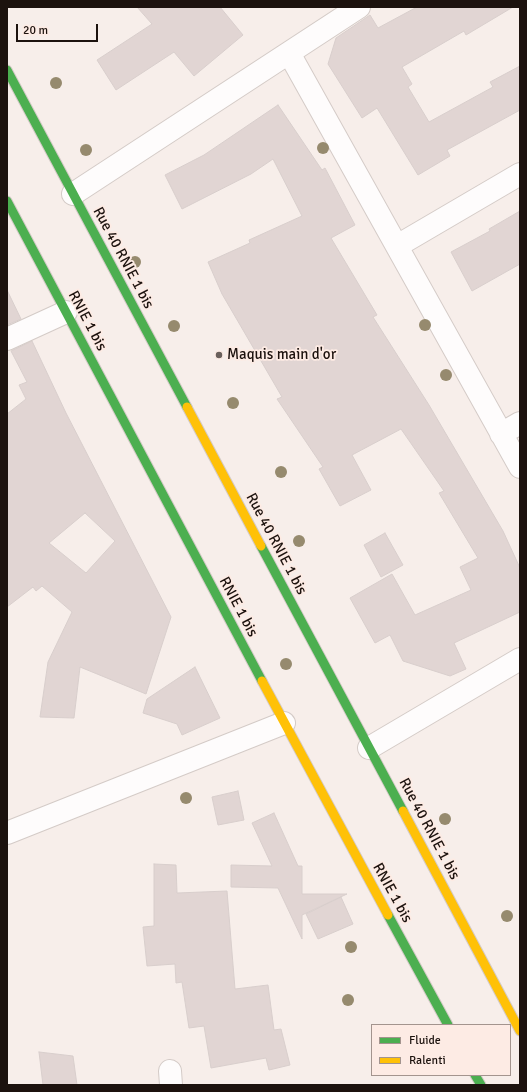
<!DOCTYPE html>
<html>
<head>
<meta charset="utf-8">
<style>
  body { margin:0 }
  #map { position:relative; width:527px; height:1092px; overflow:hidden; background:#f7eeea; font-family:Signika,sans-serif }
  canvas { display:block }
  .frame { position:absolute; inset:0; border:8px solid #1c120e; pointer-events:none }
  .legend { position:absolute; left:371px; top:1024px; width:140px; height:52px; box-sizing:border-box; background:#fdebe4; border:1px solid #a3948e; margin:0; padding:5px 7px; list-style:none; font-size:12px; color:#1c120e }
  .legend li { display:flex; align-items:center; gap:8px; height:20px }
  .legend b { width:20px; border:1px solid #a3948e }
  .scale { position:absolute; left:16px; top:24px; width:82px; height:18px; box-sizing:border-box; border:2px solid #1c120e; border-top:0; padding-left:5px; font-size:12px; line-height:14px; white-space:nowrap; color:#1c120e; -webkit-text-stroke:3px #fdebe4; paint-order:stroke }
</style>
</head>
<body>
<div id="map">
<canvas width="527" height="1092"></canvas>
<div class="frame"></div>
<ul class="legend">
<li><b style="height:5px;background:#4caf50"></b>Fluide</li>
<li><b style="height:5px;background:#ffc107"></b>Ralenti</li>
</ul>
<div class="scale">20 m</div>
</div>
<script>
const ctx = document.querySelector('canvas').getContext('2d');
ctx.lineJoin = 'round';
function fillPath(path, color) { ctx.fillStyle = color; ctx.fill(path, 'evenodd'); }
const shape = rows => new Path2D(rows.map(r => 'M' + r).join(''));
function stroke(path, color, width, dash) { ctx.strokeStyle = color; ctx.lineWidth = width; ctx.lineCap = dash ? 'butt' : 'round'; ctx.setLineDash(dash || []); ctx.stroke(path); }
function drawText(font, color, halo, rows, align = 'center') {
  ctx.font = font + ' Signika,sans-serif'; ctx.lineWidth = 3.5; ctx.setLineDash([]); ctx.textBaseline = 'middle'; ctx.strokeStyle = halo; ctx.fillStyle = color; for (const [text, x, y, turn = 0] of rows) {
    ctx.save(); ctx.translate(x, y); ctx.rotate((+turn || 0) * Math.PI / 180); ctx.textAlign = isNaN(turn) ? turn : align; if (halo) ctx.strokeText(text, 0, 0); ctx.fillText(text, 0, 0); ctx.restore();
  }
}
const building = shape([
  [137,7,220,7,243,35,194,76,174,52,116,90,97,60,152,24,137,7],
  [417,7,513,7,466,35,464,31,402,67,412,84,408,87,429,122,493,87,490,82,520,66,520,110,447,150,450,156,418,175,377,108,362,118,328,64,336,38,370,15,378,28,417,7],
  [278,105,322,170,325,168,355,225,331,238,377,315,373,317,429,405,503,531,520,568,520,612,454,643,466,669,450,676,403,661,390,635,375,643,350,598,392,574,415,615,471,590,460,567,478,558,439,493,444,491,401,429,352,455,371,490,340,506,319,469,323,467,277,399,282,397,222,294,208,262,250,243,249,240,302,216,273,159,251,174,182,209,165,175,204,155,278,105],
  [520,211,520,264,472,291,451,252,490,231,489,229,520,211],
  [7,290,21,319,7,325,7,290],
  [32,341,66,413,171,617,146,694,80,667,74,718,40,717,48,662,72,612,42,586,36,591,33,587,7,607,7,414,26,399,19,385,27,382,11,351,32,341],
  [85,513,115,541,86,573,49,543,85,513],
  [385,533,403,565,381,577,364,545,385,533],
  [195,667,220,718,182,735,177,724,143,713,147,699,195,667],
  [238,791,244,820,218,825,212,797,238,791],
  [274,813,298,866,302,866,302,894,347,894,302,915,302,939,278,888,231,887,231,865,272,866,252,823,274,813],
  [154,864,176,865,177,893,227,891,235,989,268,985,274,1030,281,1029,290,1065,269,1070,266,1058,211,1068,204,1026,189,1028,182,982,176,983,175,964,147,966,143,927,154,926,154,864],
  [341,897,353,924,318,939,306,914,341,897],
  [39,1052,73,1056,77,1085,43,1085,39,1052]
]);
fillPath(building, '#e1d5d3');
stroke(building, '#d8cecc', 1);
const street = shape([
  [289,53,520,467],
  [73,194,359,7],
  [397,246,520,174],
  [7,339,66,312],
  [501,434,520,423],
  [369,748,520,659],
  [7,833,284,723],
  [170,1071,171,1085]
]);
const fast = shape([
  [7,70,187,407],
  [7,201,262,681],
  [261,546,403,811],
  [388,915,448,1025],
  [475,1075,481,1085]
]);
const slow = shape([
  [187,407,261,546],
  [262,681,388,915],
  [403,811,520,1031]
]);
stroke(street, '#d4cbc7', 24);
stroke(fast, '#d4cbc7', 11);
stroke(slow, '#d4cbc7', 11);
stroke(street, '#fefcfc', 22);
stroke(fast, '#4caf50', 9);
stroke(slow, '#ffc107', 9);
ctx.fillStyle = '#968a6e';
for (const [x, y] of [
  [56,83],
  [323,148],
  [86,150],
  [135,262],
  [425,325],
  [174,326],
  [446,375],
  [233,403],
  [281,472],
  [299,541],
  [286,664],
  [186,798],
  [445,819],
  [507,916],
  [351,947],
  [348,1000]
]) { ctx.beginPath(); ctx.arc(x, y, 6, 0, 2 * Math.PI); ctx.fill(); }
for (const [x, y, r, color] of [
  [219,355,4,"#695f5b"]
]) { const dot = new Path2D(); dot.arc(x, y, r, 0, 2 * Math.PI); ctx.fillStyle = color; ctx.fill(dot); stroke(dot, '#fdebe4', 1.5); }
drawText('15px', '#1c120e', '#fdebe4', [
  ["Rue 40 RNIE 1 bis",123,258,62],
  ["RNIE 1 bis",87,321,62],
  ["Rue 40 RNIE 1 bis",276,544,62],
  ["RNIE 1 bis",238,607,62],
  ["Rue 40 RNIE 1 bis",429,829,62],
  ["RNIE 1 bis",392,893,61]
]);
drawText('15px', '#1c120e', '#fdebe4', [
  ["Maquis main d'or",227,355]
], 'left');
</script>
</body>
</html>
